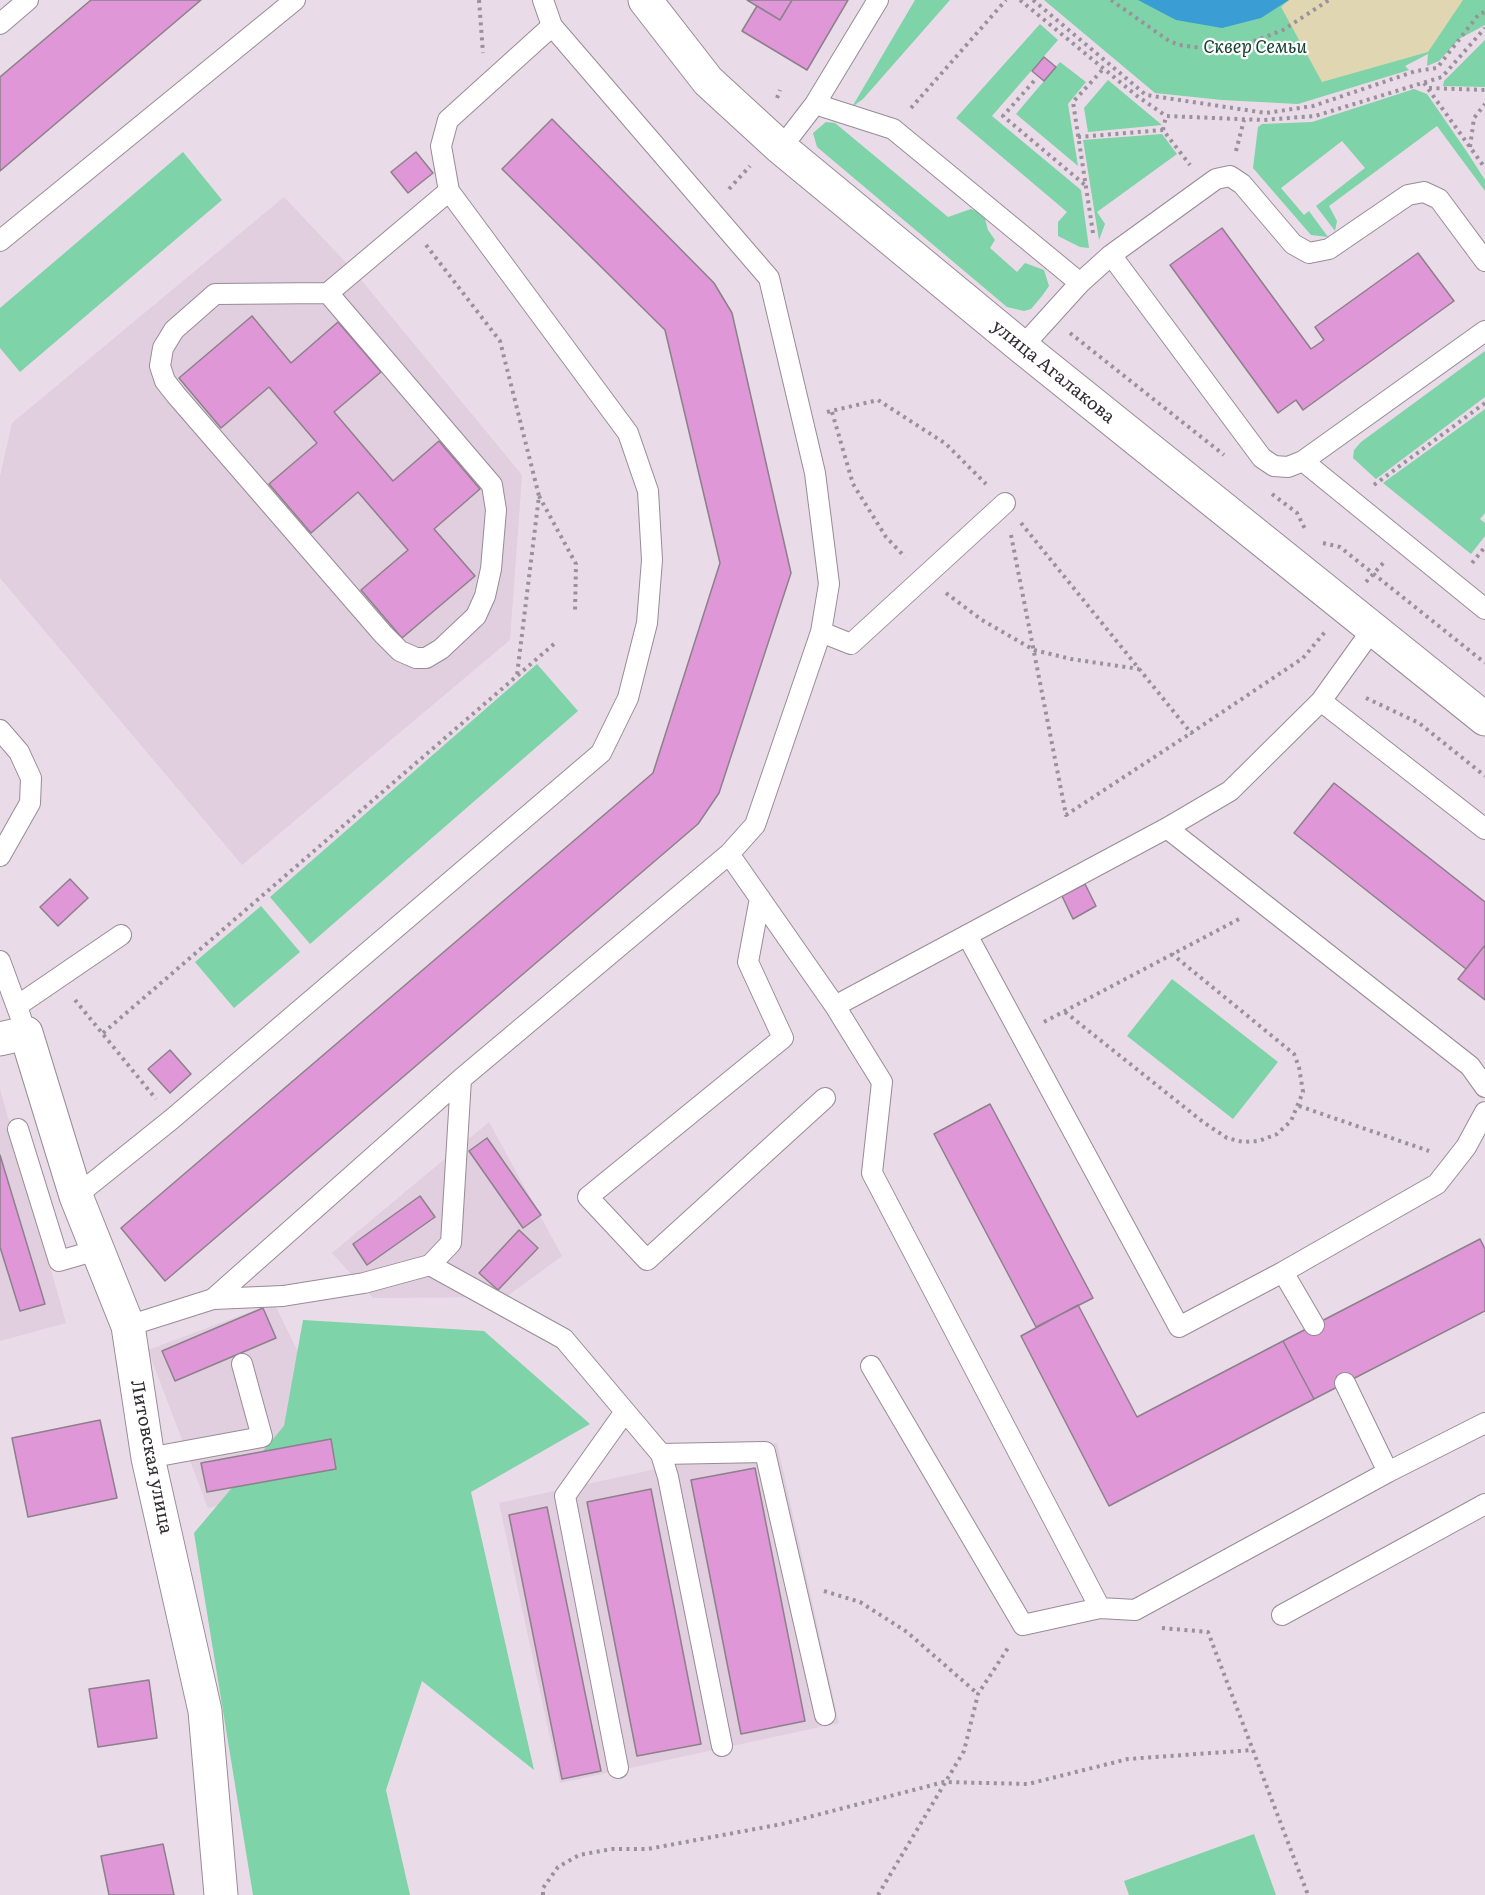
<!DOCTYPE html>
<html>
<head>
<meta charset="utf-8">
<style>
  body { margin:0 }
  canvas { display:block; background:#e9dbe7 }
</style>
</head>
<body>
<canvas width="1485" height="1895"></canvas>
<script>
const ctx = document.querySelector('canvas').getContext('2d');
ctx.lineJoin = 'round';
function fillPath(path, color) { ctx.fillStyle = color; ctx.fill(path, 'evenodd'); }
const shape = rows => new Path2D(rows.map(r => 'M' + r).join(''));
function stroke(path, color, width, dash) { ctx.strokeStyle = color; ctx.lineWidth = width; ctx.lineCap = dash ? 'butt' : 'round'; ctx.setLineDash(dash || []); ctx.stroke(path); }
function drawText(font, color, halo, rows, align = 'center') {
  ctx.font = font + ' Literata,serif'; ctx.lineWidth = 4.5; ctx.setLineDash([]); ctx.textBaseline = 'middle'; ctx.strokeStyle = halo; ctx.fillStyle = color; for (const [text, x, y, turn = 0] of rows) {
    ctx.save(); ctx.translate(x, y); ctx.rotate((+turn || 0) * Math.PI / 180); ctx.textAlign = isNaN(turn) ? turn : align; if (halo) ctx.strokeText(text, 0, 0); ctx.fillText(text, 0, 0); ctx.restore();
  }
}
fillPath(shape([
  [284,197,353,270,522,475,510,640,242,865,0,578,0,476,12,423],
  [0,1089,66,1323,0,1341],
  [489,1122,562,1256,506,1297,373,1298,332,1253],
  [274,1303,356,1470,208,1508,148,1350],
  [777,1443,839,1723,560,1783,499,1503]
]), '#e1cedf');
fillPath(shape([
  [915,0,950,0,863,99,852,107],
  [1044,0,1485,0,1485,25,1459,39,1439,61,1427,66,1428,54,1405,66,1409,70,1298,104,1222,100,1155,93],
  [1040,24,1058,40,992,116,1081,190,1089,248,1080,247,1058,236,1058,222,1067,212,956,118],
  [1485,40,1485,87,1443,86,1444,81],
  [1060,62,1086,82,1068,104,1078,166,1016,114],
  [1108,80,1162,125,1088,132,1084,108],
  [1414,89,1427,94,1467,152,1485,180,1485,191,1437,126,1329,206,1337,221,1335,231,1316,206,1365,168,1342,141,1281,188,1304,215,1309,211,1328,237,1311,235,1253,168,1258,127,1262,124,1312,122],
  [826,122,835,123,948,217,971,209,976,211,985,219,988,230,995,240,990,248,1017,272,1025,263,1044,270,1049,286,1042,296,1031,309,1024,311,1007,307,817,147,813,133],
  [1162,134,1177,154,1097,212,1105,224,1099,240,1083,140],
  [183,152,222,200,20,372,0,348,0,308],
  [1485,351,1485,397,1376,479,1353,458,1354,450,1361,442],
  [1485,409,1485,513,1480,519,1485,523,1485,536,1471,554,1383,483],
  [537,664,578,711,310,944,270,897],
  [261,906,300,952,234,1008,195,962],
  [1172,979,1278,1062,1233,1119,1127,1036],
  [303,1320,484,1331,590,1424,471,1492,534,1770,422,1681,386,1790,410,1895,253,1895,194,1533,284,1426],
  [1254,1834,1276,1895,1129,1895,1124,1881]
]), '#7ed3a8');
fillPath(shape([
  [1289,0,1463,0,1428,52,1322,82,1281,7]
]), '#e0d7b2');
fillPath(shape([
  [1138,0,1289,0,1261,18,1222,28,1176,20]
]), '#3a9dd3');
const building = shape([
  [91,0,201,0,0,171,0,77,91,0],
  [747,0,792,0,780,20,747,0],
  [792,0,848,0,807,70,742,31,757,6,780,20,792,0],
  [1044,57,1056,67,1044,81,1032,71,1044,57],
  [552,119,714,283,732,313,791,573,719,793,698,824,165,1281,121,1228,653,773,720,563,665,330,502,169,552,119],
  [416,152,433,173,408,193,391,172,416,152],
  [1222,228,1311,349,1324,340,1315,327,1418,253,1454,301,1303,410,1296,400,1278,413,1170,265,1222,228],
  [252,316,291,363,338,322,381,372,334,412,393,481,439,441,480,489,434,529,475,576,402,638,361,590,408,550,358,492,311,533,269,484,317,443,269,387,221,428,179,378,252,316],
  [1334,783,1485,902,1485,945,1466,969,1294,833,1334,783],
  [70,879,88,898,58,926,40,907,70,879],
  [1085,884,1096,906,1073,919,1062,896,1085,884],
  [1485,945,1485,1000,1458,979,1485,945],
  [170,1050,191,1074,170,1093,148,1069,170,1050],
  [990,1104,1093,1298,1036,1327,934,1134,990,1104],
  [487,1138,541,1215,523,1228,469,1151,487,1138],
  [0,1155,45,1304,20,1311,0,1247,0,1155],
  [420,1196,435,1217,367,1265,353,1244,420,1196],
  [519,1230,538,1248,498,1290,479,1273,519,1230],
  [1480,1239,1485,1249,1485,1311,1314,1399,1283,1341,1480,1239],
  [1078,1305,1137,1417,1283,1341,1314,1399,1109,1506,1021,1336,1078,1305],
  [263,1308,276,1338,175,1381,162,1351,263,1308],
  [100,1420,117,1498,28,1517,12,1438,100,1420],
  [331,1439,336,1469,207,1492,201,1463,331,1439],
  [755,1468,805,1721,741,1734,691,1480,755,1468],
  [651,1489,701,1744,637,1756,587,1502,651,1489],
  [547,1507,601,1771,562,1779,509,1515,547,1507],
  [149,1680,157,1738,98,1747,89,1689,149,1680],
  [163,1844,174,1895,109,1895,101,1856,163,1844]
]);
fillPath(building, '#df97d8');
stroke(building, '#8c808a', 1.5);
const lane = shape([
  [0,24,28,0],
  [815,104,893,129,1080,283],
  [781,148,815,104,878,0],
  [0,241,295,0],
  [1111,255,1262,458,1274,466,1288,467,1303,461,1485,609],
  [328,293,492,485,496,510,491,569,485,596,476,616,441,649,426,658,416,658,400,651,383,634,176,395,165,381,160,366,163,348,174,330,215,294,328,293,449,191],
  [1022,347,1080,283,1111,255,1216,179,1230,176,1242,184,1293,244,1309,253,1329,249,1408,195,1424,192,1439,199,1485,261],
  [1303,461,1485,331],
  [821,632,851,644,1005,503],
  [1321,701,1485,829],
  [0,730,19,752,31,778,30,803,0,856],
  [1167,828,1470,1066,1485,1087],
  [729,854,835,1006,882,1082,872,1173,1100,1608,1135,1610,1388,1472,1485,1423],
  [760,898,748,962,783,1038,588,1197,647,1260,825,1098],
  [967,935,1179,1327,1283,1272,1437,1184,1466,1147,1485,1112],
  [0,961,21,1018],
  [17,1006,121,935],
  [835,1006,1167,828,1230,791,1321,701,1372,630],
  [18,1129,59,1261,97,1250],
  [76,1196,172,1119,601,753,628,698,647,623,652,560,648,491,628,433,449,191,441,146,448,120,552,26,543,0],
  [430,1265,564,1339,661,1454,668,1477,722,1746],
  [1283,1272,1314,1325],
  [213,1299,283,1296,364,1283,430,1265,451,1243,461,1079],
  [128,1326,213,1299,461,1079,729,854,755,825,821,632,829,584,815,473,769,278,552,26],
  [871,1366,1023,1625,1100,1608],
  [1345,1383,1388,1472],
  [661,1454,765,1452,825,1715],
  [148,1458,262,1437,242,1364],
  [1282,1615,1485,1504],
  [618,1768,565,1496,624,1413]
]);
const street = shape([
  [645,0,708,81,781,148,1022,347,1485,719],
  [0,1039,26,1033,76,1196,128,1326,148,1458,205,1711,221,1895]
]);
stroke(lane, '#988c97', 22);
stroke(street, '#988c97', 35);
stroke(shape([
  [479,0,483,53],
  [1020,0,1137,96,1166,116,1263,120,1315,116,1442,77,1485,28],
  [1033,0,1146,95,1266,113,1313,106,1416,71,1437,68,1479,14,1485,12],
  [1111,0,1169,41,1179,45,1209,49,1249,43,1283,30,1329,0],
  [1034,81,1003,116,1085,185],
  [1424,83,1485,168],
  [1429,88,1485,90],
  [777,98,780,90],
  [911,108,1006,0],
  [1163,130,1166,116],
  [1078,137,1163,130,1190,165],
  [1470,147,1474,118,1485,104],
  [1236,151,1244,120],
  [729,189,750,166],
  [1093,233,1073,102,1104,68],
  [426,245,500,341,539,496,517,675],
  [1070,333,1224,455],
  [827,412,878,400,946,444,986,484],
  [832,412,853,484,886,537,905,557],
  [1374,485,1485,403],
  [1272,494,1297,513,1305,529],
  [539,496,576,564,575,612],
  [1021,523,1191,733,1303,658,1325,632],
  [1011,535,1066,815,1191,733],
  [1323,543,1340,547,1485,663],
  [1472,563,1485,547],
  [1366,582,1385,561],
  [946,593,982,620,1034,650,1071,659,1139,669],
  [1366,698,1419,723,1485,776],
  [75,1000,156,1099],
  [1065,1012,1203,1122,1227,1138,1243,1142,1259,1141,1277,1134,1291,1121,1303,1092,1299,1067,1294,1054,1172,954],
  [1044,1022,1239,919],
  [103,1033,554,644],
  [1299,1106,1429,1151],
  [824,1591,860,1602,907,1632,978,1694],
  [1162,1628,1208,1632,1308,1895],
  [543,1895,543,1888,558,1867,579,1855,612,1849,648,1849,782,1824,944,1782,1028,1784,1128,1759,1253,1750],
  [878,1895,964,1751,978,1694,1008,1648]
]), '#9b919a', 4, [3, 4.5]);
stroke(lane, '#fff', 20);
stroke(street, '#fff', 33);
drawText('italic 18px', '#17432f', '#fff', [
  ["Сквер Семьи",1255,48]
]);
drawText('18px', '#312c31', '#fff', [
  ["улица Агалакова",1053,372,39],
  ["Литовская улица",151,1457,79]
]);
</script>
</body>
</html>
